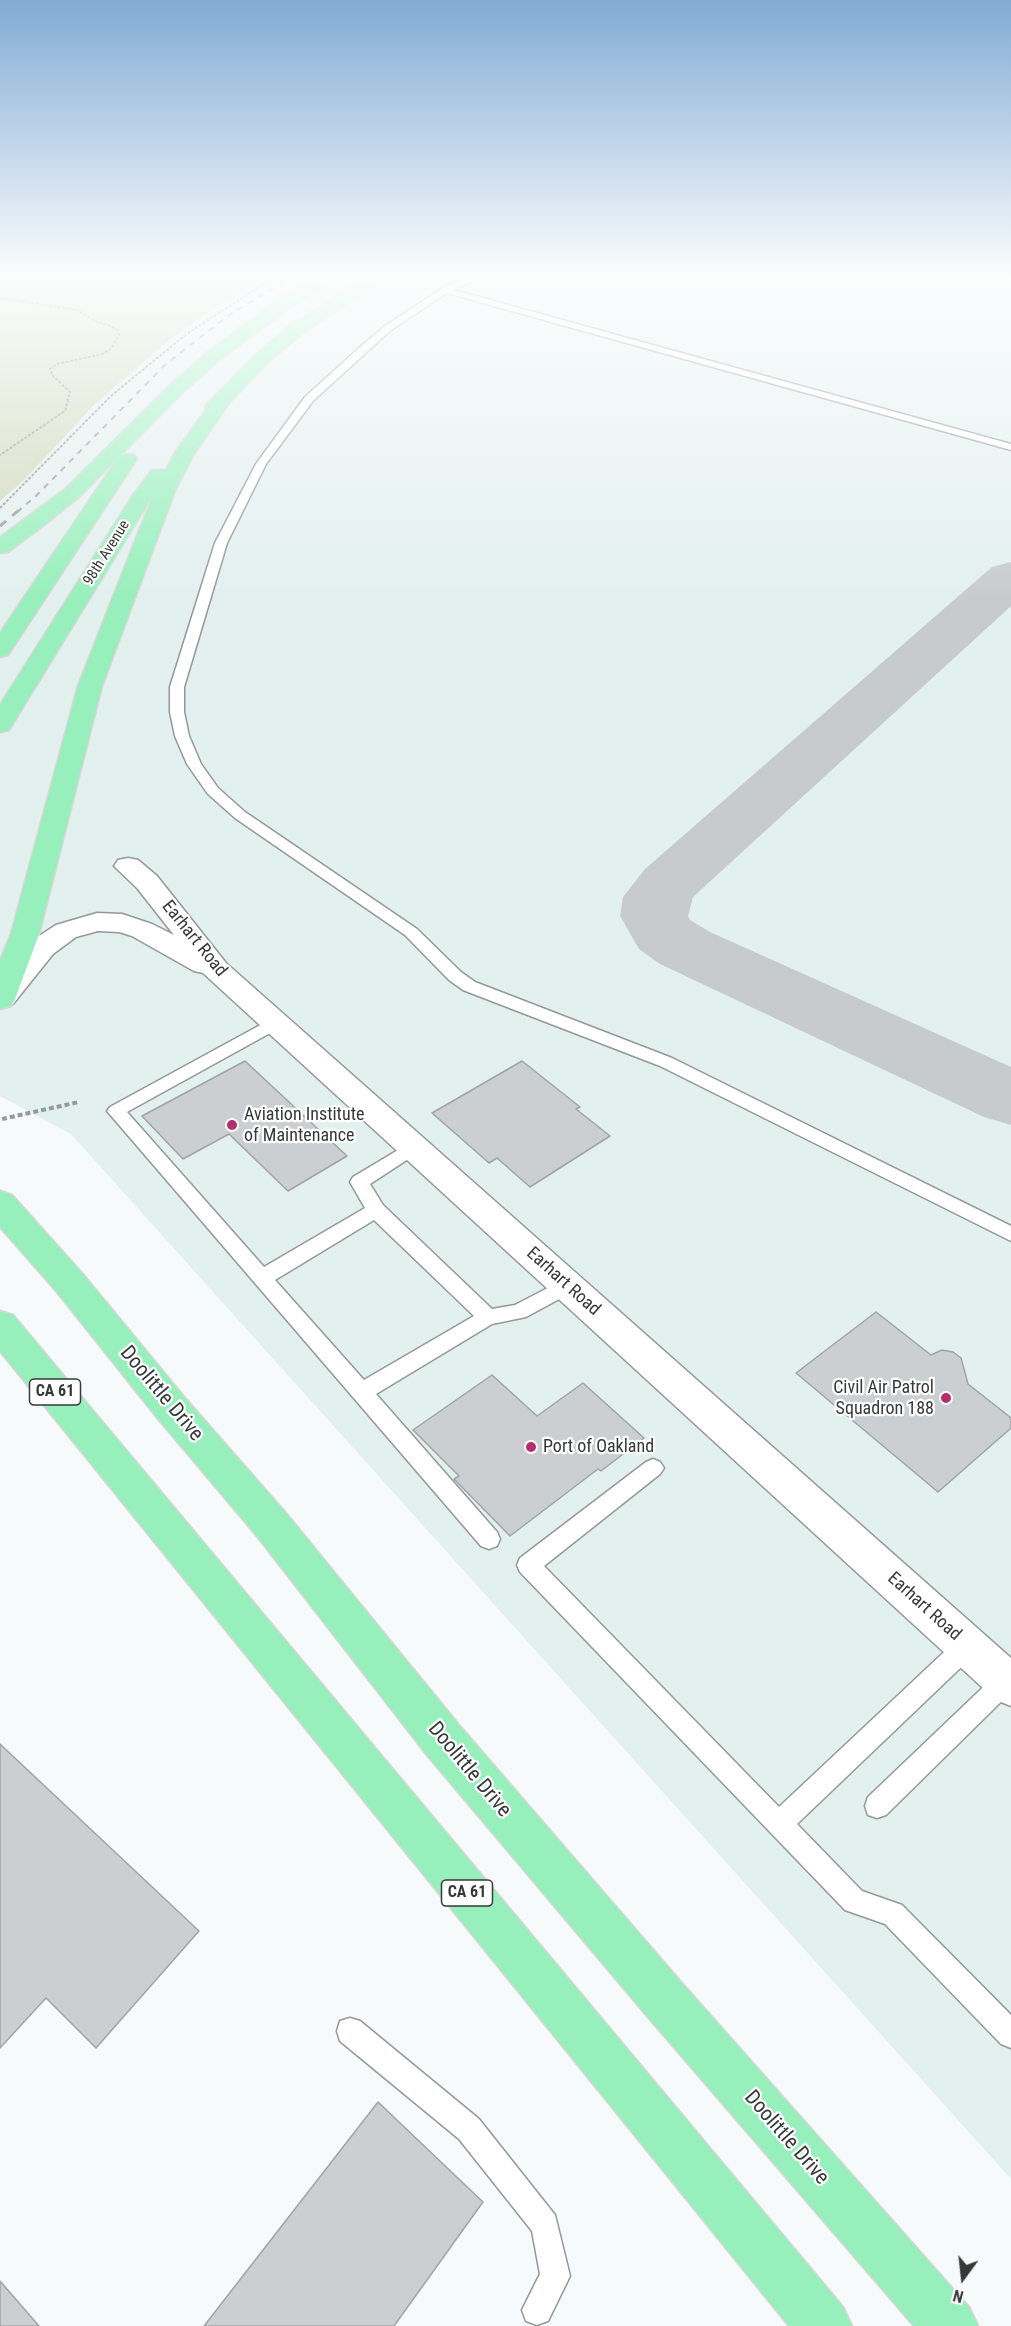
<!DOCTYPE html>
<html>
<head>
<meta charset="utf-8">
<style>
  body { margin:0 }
  #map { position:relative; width:1011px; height:2326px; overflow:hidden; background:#f6fafa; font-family:"Roboto Condensed",sans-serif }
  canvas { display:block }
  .north { position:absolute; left:933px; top:2248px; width:60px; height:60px; -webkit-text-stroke:4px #fff; paint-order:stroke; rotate:195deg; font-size:16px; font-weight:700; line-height:24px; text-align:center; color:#373838 }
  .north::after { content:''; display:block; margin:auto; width:21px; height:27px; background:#373838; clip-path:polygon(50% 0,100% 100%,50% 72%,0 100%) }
</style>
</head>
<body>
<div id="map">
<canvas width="1011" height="2326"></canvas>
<div class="north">N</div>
</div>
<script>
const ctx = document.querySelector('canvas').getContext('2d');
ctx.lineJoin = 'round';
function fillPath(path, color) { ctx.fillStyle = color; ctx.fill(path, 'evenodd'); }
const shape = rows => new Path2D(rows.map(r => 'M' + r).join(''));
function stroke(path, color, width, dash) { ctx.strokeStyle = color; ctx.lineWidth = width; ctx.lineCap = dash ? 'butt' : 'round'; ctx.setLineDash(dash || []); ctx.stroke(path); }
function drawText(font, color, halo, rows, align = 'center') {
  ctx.font = font + ' "Roboto Condensed",sans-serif'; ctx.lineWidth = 4.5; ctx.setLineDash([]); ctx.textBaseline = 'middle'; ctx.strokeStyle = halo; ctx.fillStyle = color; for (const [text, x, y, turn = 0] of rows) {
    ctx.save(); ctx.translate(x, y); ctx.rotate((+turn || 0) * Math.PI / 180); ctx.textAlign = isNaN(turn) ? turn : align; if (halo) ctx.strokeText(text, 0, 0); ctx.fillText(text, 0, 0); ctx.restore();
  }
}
fillPath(shape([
  [268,274,1011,274,1011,2179,71,1134,0,1096,0,497,77,420,170,337,220,302]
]), '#e2f0ee');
fillPath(shape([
  [0,274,271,274,219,305,164,344,93,406,25,479,0,501]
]), '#cfd8b9');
fillPath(shape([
  [1011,562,1011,606,693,897,688,916,690,920,710,932,1011,1067,1011,1125,984,1117,660,964,639,949,620,916,623,897,645,869,992,567,1011,562]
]), '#c8cbcb');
const building = shape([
  [245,1061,347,1156,288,1191,229,1134,183,1159,142,1116,245,1061],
  [522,1061,580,1107,576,1109,610,1136,530,1187,497,1158,489,1163,432,1113,522,1061],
  [876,1312,931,1355,942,1350,953,1352,961,1358,968,1384,1011,1418,1011,1428,938,1492,796,1373,876,1312],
  [492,1375,537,1416,583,1383,644,1438,601,1471,598,1469,510,1536,454,1479,459,1476,413,1430,492,1375],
  [0,1744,199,1931,96,2048,46,1998,0,2048,0,1744],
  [378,2102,483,2202,394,2326,204,2326,378,2102],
  [0,2281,39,2326,0,2326,0,2281]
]);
fillPath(building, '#cccfd1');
stroke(building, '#a1a4a5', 1.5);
const lane = shape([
  [474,274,486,274,454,290,1011,444,1011,450,447,293,391,330,313,401,266,464,227,543,184,687,184,712,189,736,201,764,218,788,245,812,417,929,461,972,475,982,672,1058,1011,1226,1011,1241,660,1066,463,990,449,980,405,935,235,818,208,794,187,764,175,736,170,712,170,687,215,543,256,464,305,397,359,348,385,326,443,288,474,274],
  [275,1017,281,1019,283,1023,281,1027,127,1112,264,1267,365,1208,350,1182,353,1177,413,1141,419,1142,422,1147,419,1152,370,1184,383,1205,492,1309,515,1305,567,1278,574,1281,577,1286,574,1291,526,1317,492,1324,376,1394,497,1532,500,1539,497,1546,489,1549,481,1546,107,1111,110,1107,275,1017],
  [374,1220,474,1316,364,1380,275,1280,374,1220],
  [653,1459,660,1462,664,1468,660,1474,544,1566,779,1807,959,1638,967,1635,975,1638,979,1646,975,1654,797,1824,862,1891,902,1905,1011,2015,1011,2048,1001,2044,885,1924,845,1910,520,1572,517,1565,520,1558,646,1462,653,1459],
  [1006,1670,1011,1672,1011,1692,886,1815,877,1818,868,1815,865,1806,868,1797,998,1673,1006,1670],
  [350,2018,360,2021,479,2119,555,2215,570,2276,548,2321,537,2325,526,2321,522,2310,540,2274,532,2231,459,2139,340,2041,337,2031,340,2021,350,2018]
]);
const street = shape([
  [128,858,138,860,157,876,226,963,1011,1658,1011,1706,996,1700,203,973,194,971,132,936,119,932,98,931,76,937,53,954,13,1004,0,1006,0,980,33,940,56,925,97,913,122,914,152,924,174,935,137,888,114,866,118,860,128,858]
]);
const primary = shape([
  [321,274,341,274,289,309,226,355,185,390,122,454,134,455,137,459,8,655,0,657,0,633,117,459,79,497,43,526,8,552,0,553,0,537,65,489,173,382,214,347,277,301,321,274],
  [370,274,390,274,302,334,270,360,231,401,194,454,175,491,102,686,39,934,15,999,11,1006,0,1009,0,961,11,934,78,686,153,495,12,725,9,730,0,732,0,705,133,495,152,470,166,470,174,454,205,411,206,405,258,352,290,326,370,274],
  [0,1191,12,1195,81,1272,185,1398,285,1512,459,1725,681,1982,969,2307,978,2326,914,2326,647,2016,427,1755,257,1536,159,1420,57,1292,0,1227,0,1191],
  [0,1311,13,1315,843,2307,852,2326,789,2326,0,1351,0,1311]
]);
stroke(lane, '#949897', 3);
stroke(street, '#949897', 3);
stroke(primary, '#d7d7d7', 3);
stroke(shape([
  [0,298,77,310,97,322,111,326,117,330,119,335,111,349,102,354,57,364,50,369,53,376,70,392,65,411,0,455],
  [0,508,112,395,188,333,279,274]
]), '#979a9a', 2, [3, 1.5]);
stroke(shape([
  [2,1119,79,1102]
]), '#979a9a', 4, [5, 3]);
fillPath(lane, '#fff');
fillPath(street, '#fff');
fillPath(primary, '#97efbb');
stroke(shape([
  [17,512,36,496,166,364,229,315,297,274]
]), '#9a9c9c', 2, [6, 6]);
stroke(shape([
  [0,526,19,510]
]), '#9a9c9c', 3, [8, 8]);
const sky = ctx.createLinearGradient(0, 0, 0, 600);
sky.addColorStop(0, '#82abd4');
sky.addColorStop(0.46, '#fbfdfd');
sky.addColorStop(1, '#fbfdfd00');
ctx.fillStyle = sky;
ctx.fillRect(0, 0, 1011, 600);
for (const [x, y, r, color] of [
  [232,1125,6,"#b52d6e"],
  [946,1398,6,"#b52d6e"],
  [531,1447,6,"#b52d6e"]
]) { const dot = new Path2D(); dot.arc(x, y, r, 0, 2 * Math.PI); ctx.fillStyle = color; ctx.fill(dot); stroke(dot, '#fff', 2); }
drawText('15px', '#373838', '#fff', [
  ["98th Avenue",107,553,-58]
]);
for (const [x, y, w] of [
  [55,1392,51],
  [467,1893,51]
]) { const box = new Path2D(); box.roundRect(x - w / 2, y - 13, w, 26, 4.5); ctx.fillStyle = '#fff'; ctx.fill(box); stroke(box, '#373838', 1.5); }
drawText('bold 16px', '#373838', null, [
  ["CA 61",55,1392],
  ["CA 61",467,1893]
]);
drawText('18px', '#373838', '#fff', [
  ["Earhart Road",194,939,51],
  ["Earhart Road",563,1282,42],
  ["Earhart Road",924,1607,42]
]);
drawText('18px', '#373838', '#fff', [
  ["Aviation Institute",244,1115],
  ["of Maintenance",244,1136],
  ["Civil Air Patrol",934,1388,"right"],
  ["Squadron 188",934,1409,"right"],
  ["Port of Oakland",543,1447]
], 'left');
drawText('21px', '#373838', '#fff', [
  ["Doolittle Drive",161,1394,50],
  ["Doolittle Drive",469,1770,50],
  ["Doolittle Drive",786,2138,49]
]);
</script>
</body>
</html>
